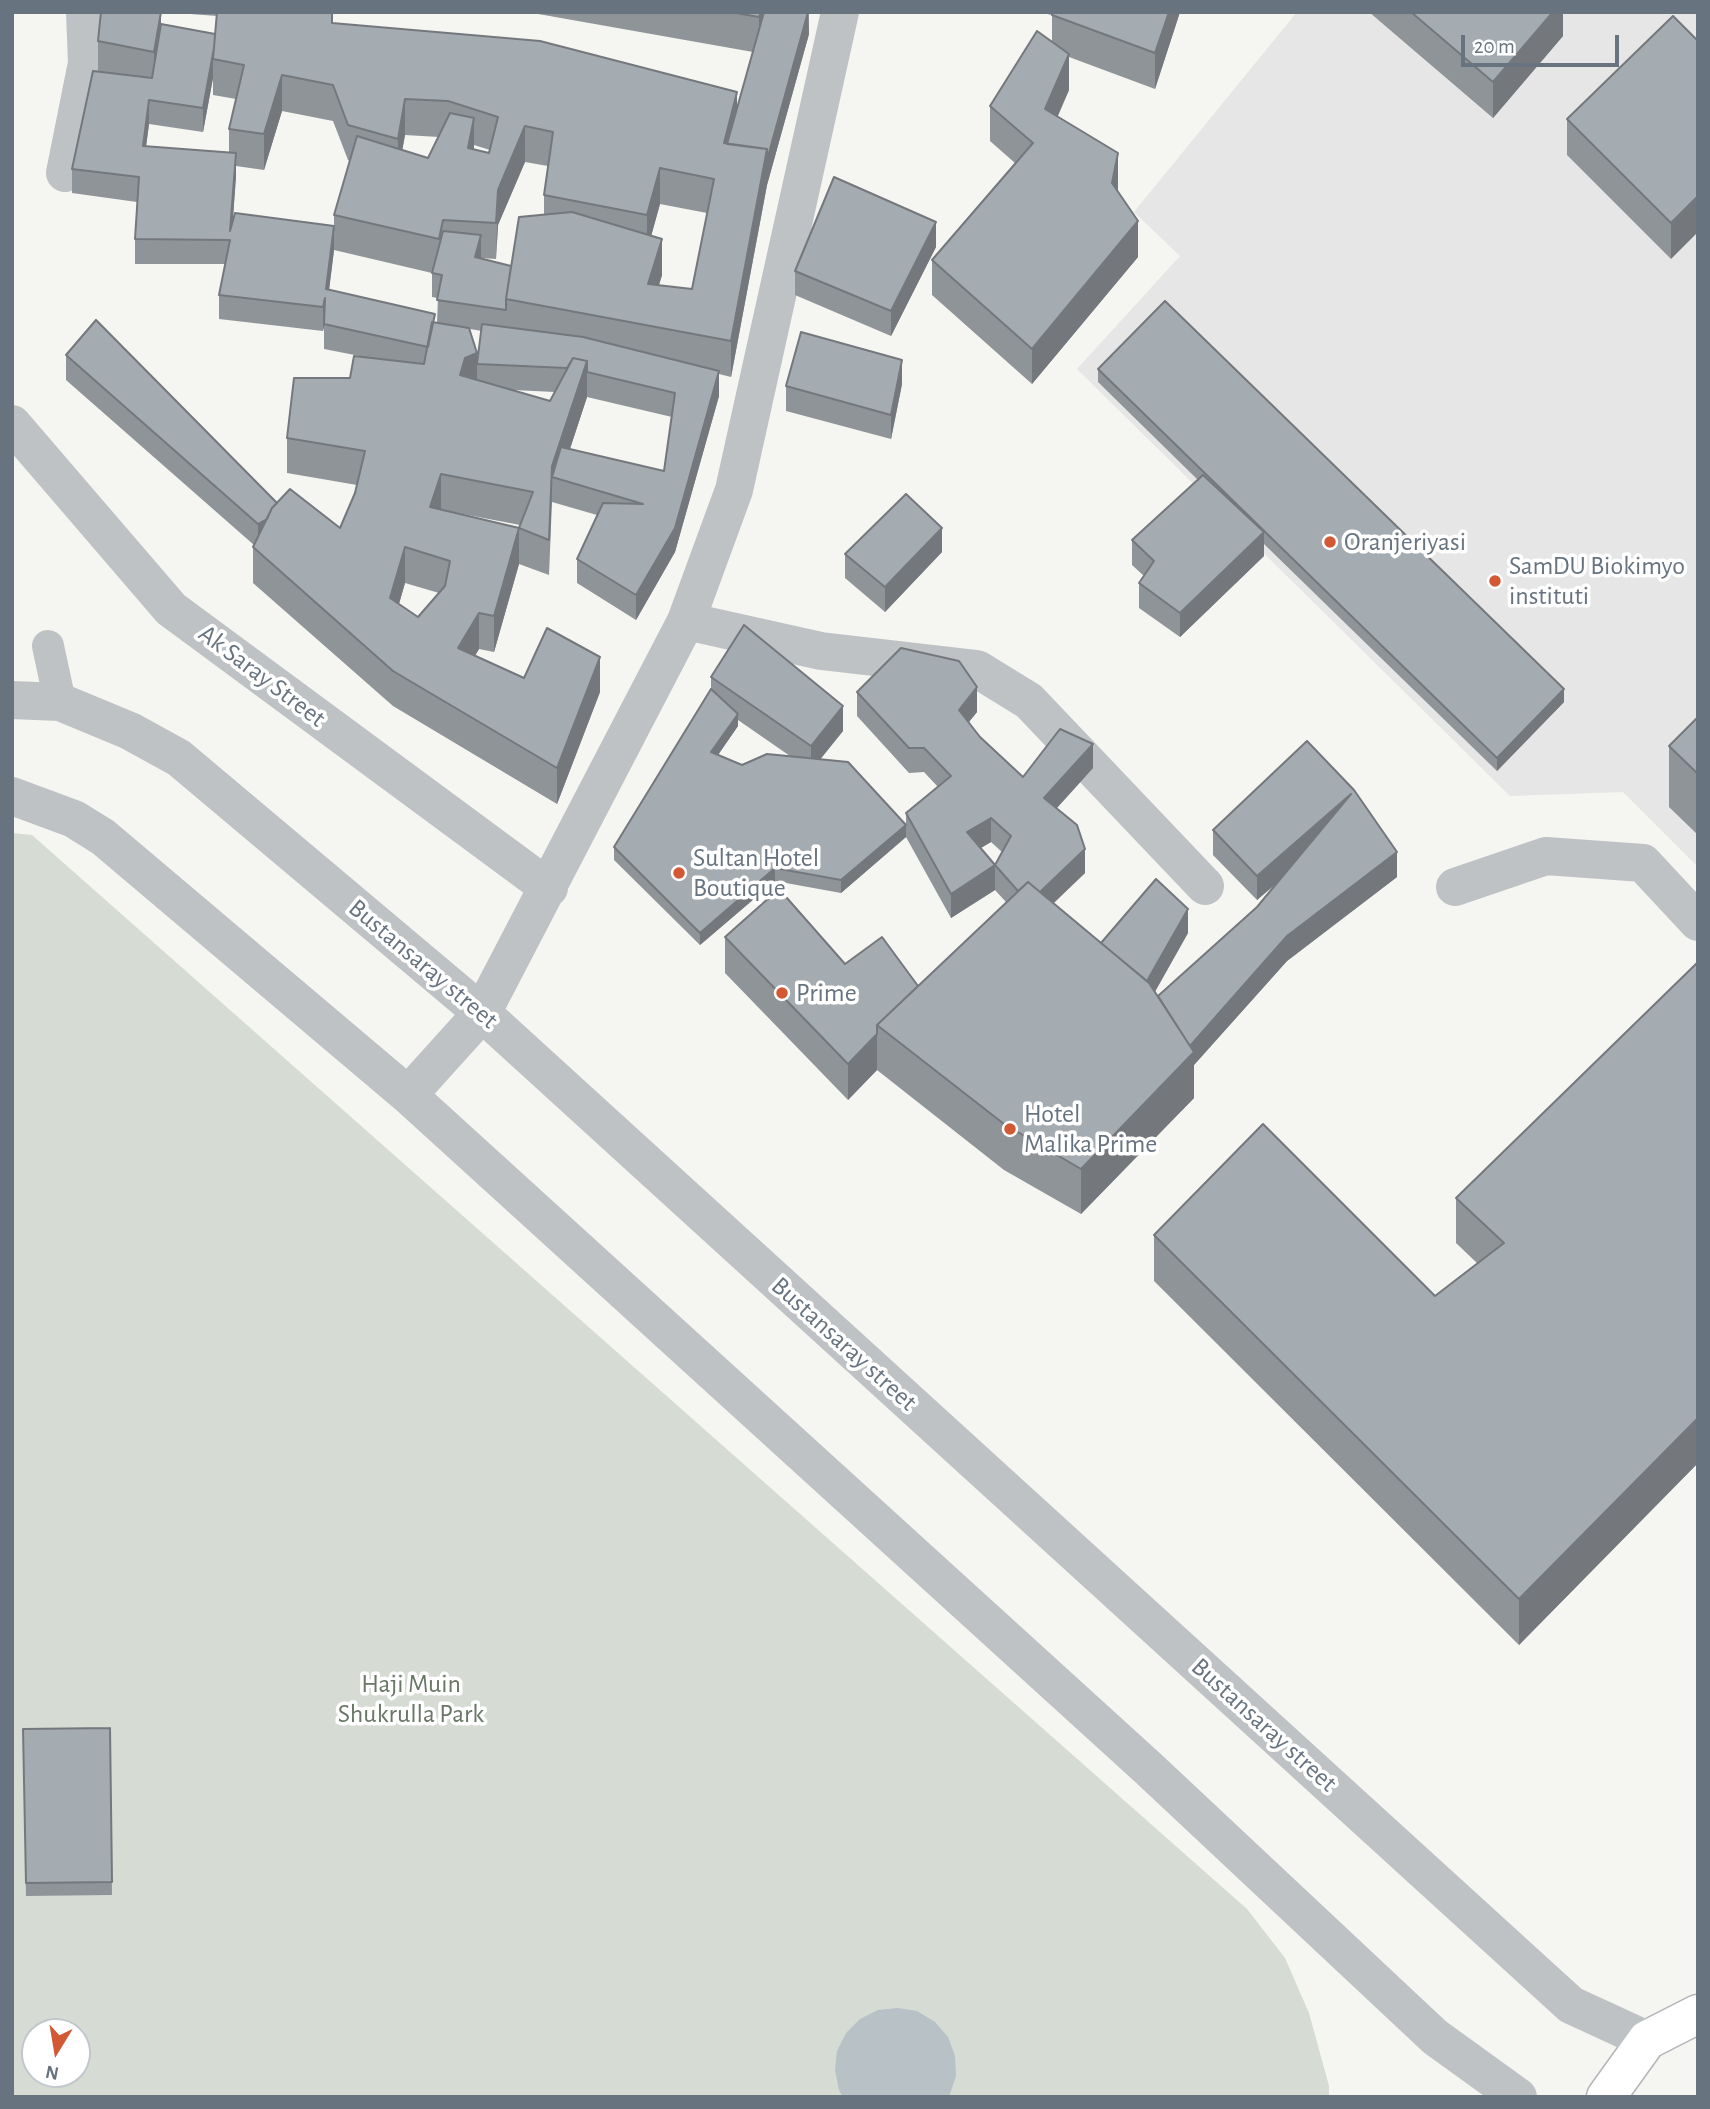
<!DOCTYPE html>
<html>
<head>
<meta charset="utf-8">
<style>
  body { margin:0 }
  #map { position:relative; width:1710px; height:2109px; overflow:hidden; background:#f5f5f1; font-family:"Alegreya Sans",sans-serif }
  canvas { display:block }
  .frame { position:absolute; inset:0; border:14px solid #677480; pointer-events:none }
  .north { position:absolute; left:21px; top:2018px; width:70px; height:70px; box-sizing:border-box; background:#fff; border:2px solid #c2c7cc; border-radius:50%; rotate:191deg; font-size:19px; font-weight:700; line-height:28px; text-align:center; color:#677480 }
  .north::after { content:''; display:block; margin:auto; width:24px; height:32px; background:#d25934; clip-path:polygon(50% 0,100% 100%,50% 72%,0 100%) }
  .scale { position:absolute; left:1461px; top:35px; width:158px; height:32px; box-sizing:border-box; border:4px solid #677480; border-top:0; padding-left:9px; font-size:21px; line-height:24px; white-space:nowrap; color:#677480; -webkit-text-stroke:5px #fff; paint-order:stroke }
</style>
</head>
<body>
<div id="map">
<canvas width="1710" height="2109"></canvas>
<div class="frame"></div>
<div class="north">N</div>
<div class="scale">20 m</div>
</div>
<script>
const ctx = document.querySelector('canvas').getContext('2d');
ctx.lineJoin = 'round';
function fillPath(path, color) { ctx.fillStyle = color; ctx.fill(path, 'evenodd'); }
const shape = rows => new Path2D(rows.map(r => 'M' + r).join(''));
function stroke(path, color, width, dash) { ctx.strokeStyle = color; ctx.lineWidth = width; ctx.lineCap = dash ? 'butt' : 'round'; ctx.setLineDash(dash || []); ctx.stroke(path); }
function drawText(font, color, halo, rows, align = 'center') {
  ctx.font = font + ' "Alegreya Sans",sans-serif'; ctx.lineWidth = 7; ctx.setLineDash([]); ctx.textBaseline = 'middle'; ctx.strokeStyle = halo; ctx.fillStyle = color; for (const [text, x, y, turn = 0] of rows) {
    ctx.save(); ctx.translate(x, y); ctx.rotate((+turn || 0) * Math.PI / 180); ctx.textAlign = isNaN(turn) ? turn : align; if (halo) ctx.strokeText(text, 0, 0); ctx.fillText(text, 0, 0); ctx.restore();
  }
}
fillPath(shape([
  [1297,12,1698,14,1698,867,1623,792,1510,796,1077,369,1180,256,1134,212]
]), '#e5e6e5');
fillPath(shape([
  [12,833,32,835,1247,1909,1285,1958,1309,2013,1329,2086,1329,2097,12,2097],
  [35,2032,77,2032,77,2074,35,2074]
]), '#d6dbd3');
fillPath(shape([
  [898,2008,917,2011,935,2022,948,2037,955,2056,956,2076,949,2097,843,2097,839,2090,835,2070,837,2051,846,2033,860,2019,878,2010]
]), '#b7c1c6');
const primary = shape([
  [1606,2097,1647,2040,1698,2014]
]);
stroke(primary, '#b2b6b9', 41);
stroke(shape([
  [48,646,60,702]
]), '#bec2c5', 32);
stroke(shape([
  [65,173,87,63,85,12],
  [12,424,171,609,549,888],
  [686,621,821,651,977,669,1029,701,1205,886],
  [12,700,60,702,130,731,179,758,482,1013,1571,2005,1647,2040],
  [12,796,74,819,103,837,408,1095,1148,1768,1435,2037,1518,2097],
  [1455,887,1546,856,1643,863,1698,922],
  [408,1095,482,1013,686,621,734,490,840,12]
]), '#bec2c5', 38);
stroke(primary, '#fff', 38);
fillPath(shape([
  [164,12,332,12,332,23,737,107,753,52,527,12,809,12,809,34,767,185,731,377,719,374,719,396,675,552,636,620,577,583,577,559,597,515,552,502,549,575,519,564,519,528,520,525,447,511,519,564,494,652,479,649,475,656,524,678,600,692,557,804,393,706,253,583,253,547,254,545,66,380,66,355,229,455,277,503,340,528,355,493,357,485,287,473,287,438,350,378,365,357,324,349,324,326,323,331,219,319,219,295,225,264,135,264,135,239,137,202,72,193,72,169,98,72,98,41,161,24,215,34,217,16],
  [213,78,213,95,236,99,229,129,229,153,146,146,149,124,203,132],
  [282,111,333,121,348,160,350,161,334,215,334,250,432,273,432,297,438,298,437,323,329,290,334,250,233,221,236,166,264,170],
  [405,135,439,137,428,158,402,150],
  [474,145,490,150,489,153,474,150],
  [525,162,548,166,544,195,544,215,511,266,481,258,496,259,498,225],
  [660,204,707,213,692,289,659,285,662,275,651,236],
  [470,329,482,331,477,363],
  [513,390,555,392,550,401],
  [587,397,672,417,664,471,570,449],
  [405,583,439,593,418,617,399,604],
  [1037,12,1180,12,1155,89,1069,57,1069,90,1058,116,1118,189,1117,191,1138,257,1032,384,932,295,932,260,1015,163,990,141,990,106,1052,42,1052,15],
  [1369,12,1563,12,1563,36,1493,118],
  [1673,16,1671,259,1567,155,1567,119],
  [936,247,891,336,795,295,795,271],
  [1098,369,1564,702,1497,771,1264,544,1264,556,1180,637,1139,608,1139,583,1144,576,1132,565,1132,540,1198,480,1098,382],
  [902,384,891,439,786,411,786,386],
  [942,552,885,612,845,578,845,554],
  [711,677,843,731,820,759,906,837,841,893,775,881,700,945,614,860,614,847,711,689],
  [738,720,790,756,742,765,718,755,738,726],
  [857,692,977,712,969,722,980,737,1023,777,1093,768,1057,808,1085,873,1054,903,1101,943,1188,933,1155,992,1158,996,1257,907,1277,883,1257,900,1213,855,1213,830,1397,877,1287,961,1194,1065,1194,1098,1081,1214,1004,1170,877,1070,848,1100,725,973,725,937,845,964,918,986,1006,902,995,890,951,918,906,837,906,813,938,787,924,772,909,773,857,716],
  [991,842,1002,852,995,865,981,848],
  [1698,717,1698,835,1669,807,1669,746],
  [1698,962,1698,1463,1519,1645,1154,1281,1154,1235,1435,1296,1477,1263,1456,1243,1456,1198],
  [110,1728,112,1895,26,1896,23,1729]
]), '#8e9498');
fillPath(shape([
  [761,12,771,12,759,53,759,17],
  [808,12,809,34,767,185,731,377,731,341,767,149],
  [1169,12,1180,12,1155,89,1155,53],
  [1553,12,1563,12,1563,36,1493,118,1493,82],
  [161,13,161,48,154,88,154,52],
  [216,34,213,59,213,78,203,132,203,108],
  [1069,54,1069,90,1045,144,1045,109],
  [282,75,282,111,264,170,264,134],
  [737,92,737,128,730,155,724,143],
  [405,99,405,135,398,175,398,139],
  [149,100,149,124,143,170,143,146],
  [474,118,474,154,468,148],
  [525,126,525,162,498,225,496,259,498,190],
  [236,153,236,178,230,256,230,231],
  [1118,153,1118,189,1112,219,1112,183],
  [660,168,660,204,647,251,647,215],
  [1698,196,1698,232,1671,259,1671,223],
  [1138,221,1138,257,1032,384,1032,349],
  [936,222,936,247,891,336,891,311],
  [334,226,334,250,326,314,326,289],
  [481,235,481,259,475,257],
  [662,239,662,275,648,320,648,284],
  [325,298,325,322,323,331,323,307],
  [477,353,477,388,460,375,465,358],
  [902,360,902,384,891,439,891,415],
  [587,361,587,397,560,479,552,477,549,575,552,466],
  [719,371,719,396,675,552,636,620,636,595],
  [441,474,441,510,430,507],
  [282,509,258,549,258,524],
  [519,528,519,564,494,652,494,616],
  [942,528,942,552,885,612,885,587],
  [1264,532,1264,556,1180,637,1180,613],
  [405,547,405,583,390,634,390,598],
  [479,613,479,649,458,683,458,648],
  [600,657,600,692,557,804,557,768],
  [977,687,977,712,959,734,959,710],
  [1564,689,1564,702,1497,771,1497,758],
  [843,706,843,731,811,771,811,746],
  [738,714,738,726,711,765,711,752],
  [1093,744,1093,768,1044,822,1044,798],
  [1351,794,1351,819,1257,900,1257,876],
  [991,818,991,842,967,856,967,832],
  [906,825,906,837,841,893,841,880],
  [1085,849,1085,873,1028,927,1028,903],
  [1397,852,1397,877,1287,961,1194,1065,1194,1098,1081,1214,1081,1169,1287,936],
  [995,865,995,890,951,918,951,894],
  [775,868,775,881,700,945,700,933],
  [1188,909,1188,933,1146,1007,1146,983],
  [877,1034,877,1070,848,1100,848,1064],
  [1698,1418,1698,1463,1519,1645,1519,1599]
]), '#74787c');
const building = shape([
  [101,12,161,12,154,52,98,41,101,12],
  [217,12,332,12,332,23,540,41,737,92,724,143,767,149,731,341,506,299,519,217,572,212,662,239,648,284,692,289,714,179,660,168,647,215,544,195,553,132,525,126,498,190,496,223,443,220,439,239,334,215,357,136,428,158,450,113,474,118,468,148,489,153,498,117,448,101,405,99,398,139,348,125,333,85,282,75,264,134,229,129,244,65,213,59,217,12],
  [730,12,761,12,759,17,730,12],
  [764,12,808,12,767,160,767,149,727,144,764,12],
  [1053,12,1169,12,1155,53,1052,15,1053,12],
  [1411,12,1553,12,1493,82,1411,12],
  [1673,16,1698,41,1698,196,1671,223,1567,119,1673,16],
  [161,24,215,34,214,48,203,108,149,100,143,146,236,153,230,231,235,213,334,226,326,289,435,314,428,347,324,324,325,298,323,307,219,295,230,240,135,239,139,177,72,169,93,71,152,78,161,24],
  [1037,31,1069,54,1045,109,1118,153,1112,183,1138,221,1032,349,932,260,1033,143,990,106,1037,31],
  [834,177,936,222,891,311,795,271,834,177],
  [443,231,481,235,475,257,511,266,506,299,506,310,437,300,442,275,432,273,443,231],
  [1165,301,1564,689,1497,758,1098,369,1165,301],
  [96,320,277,503,272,508,267,519,258,524,66,355,96,320],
  [432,322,469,328,477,353,465,358,460,375,550,401,573,358,587,361,552,466,549,540,519,528,533,492,441,474,430,507,519,528,494,616,479,613,458,648,524,678,547,628,600,657,557,768,393,671,253,547,272,508,290,489,340,528,355,493,365,451,287,438,294,378,350,378,354,356,424,364,432,322],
  [405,547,450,561,445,586,418,617,390,598,405,547],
  [482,324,583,337,719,371,675,528,636,595,577,559,603,503,643,504,552,477,561,447,664,471,675,393,587,372,587,361,573,358,567,368,477,364,482,324],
  [801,332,902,360,891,415,786,386,801,332],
  [1203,475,1264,532,1180,613,1139,583,1154,561,1132,540,1203,475],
  [906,494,942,528,885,587,845,554,906,494],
  [744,625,843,706,811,746,711,677,744,625],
  [901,648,959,661,977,687,959,710,980,737,1023,777,1060,729,1093,744,1044,798,1077,825,1085,849,1040,892,1028,882,1018,891,995,865,951,894,906,813,951,776,924,748,909,748,857,692,901,648],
  [991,818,1011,836,995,865,967,832,991,818],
  [711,689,738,714,711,752,742,765,767,754,848,762,906,825,841,880,775,868,700,933,614,847,711,689],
  [1698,717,1698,774,1669,746,1698,717],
  [1307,741,1354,790,1397,852,1287,936,1190,1046,1158,996,1257,907,1351,794,1257,876,1213,830,1307,741],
  [1156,879,1188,909,1147,981,1101,943,1156,879],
  [1028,882,1149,983,1194,1052,1081,1169,1004,1124,877,1025,1028,882],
  [779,889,845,964,882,937,918,986,877,1025,877,1034,848,1064,725,937,779,889],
  [1698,962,1698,1418,1519,1599,1154,1235,1263,1124,1435,1296,1504,1243,1456,1198,1698,962],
  [110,1728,112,1882,26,1883,23,1729,110,1728]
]);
fillPath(building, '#a5acb1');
stroke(building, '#74787c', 2);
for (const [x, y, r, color] of [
  [1330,542,7,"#d25934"],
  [1495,581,7,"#d25934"],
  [679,873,7,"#d25934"],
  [782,993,7,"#d25934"],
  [1010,1129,7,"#d25934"]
]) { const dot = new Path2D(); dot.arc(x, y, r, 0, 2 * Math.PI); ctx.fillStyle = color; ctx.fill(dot); stroke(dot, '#fff', 2.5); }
drawText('26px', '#677480', '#fff', [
  ["Oranjeriyasi",1344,542],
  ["SamDU Biokimyo",1509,566],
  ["instituti",1509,596],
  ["Sultan Hotel",693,858],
  ["Boutique",693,888],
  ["Prime",796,993],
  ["Hotel",1024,1114],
  ["Malika Prime",1024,1144]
], 'left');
drawText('26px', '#677480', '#fff', [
  ["Ak Saray Street",262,676,37],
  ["Bustansaray street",423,964,40],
  ["Bustansaray street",844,1344,42],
  ["Bustansaray street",1264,1725,42]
]);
drawText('26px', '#687865', '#fff', [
  ["Haji Muin",411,1684],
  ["Shukrulla Park",411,1714]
]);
</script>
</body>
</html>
